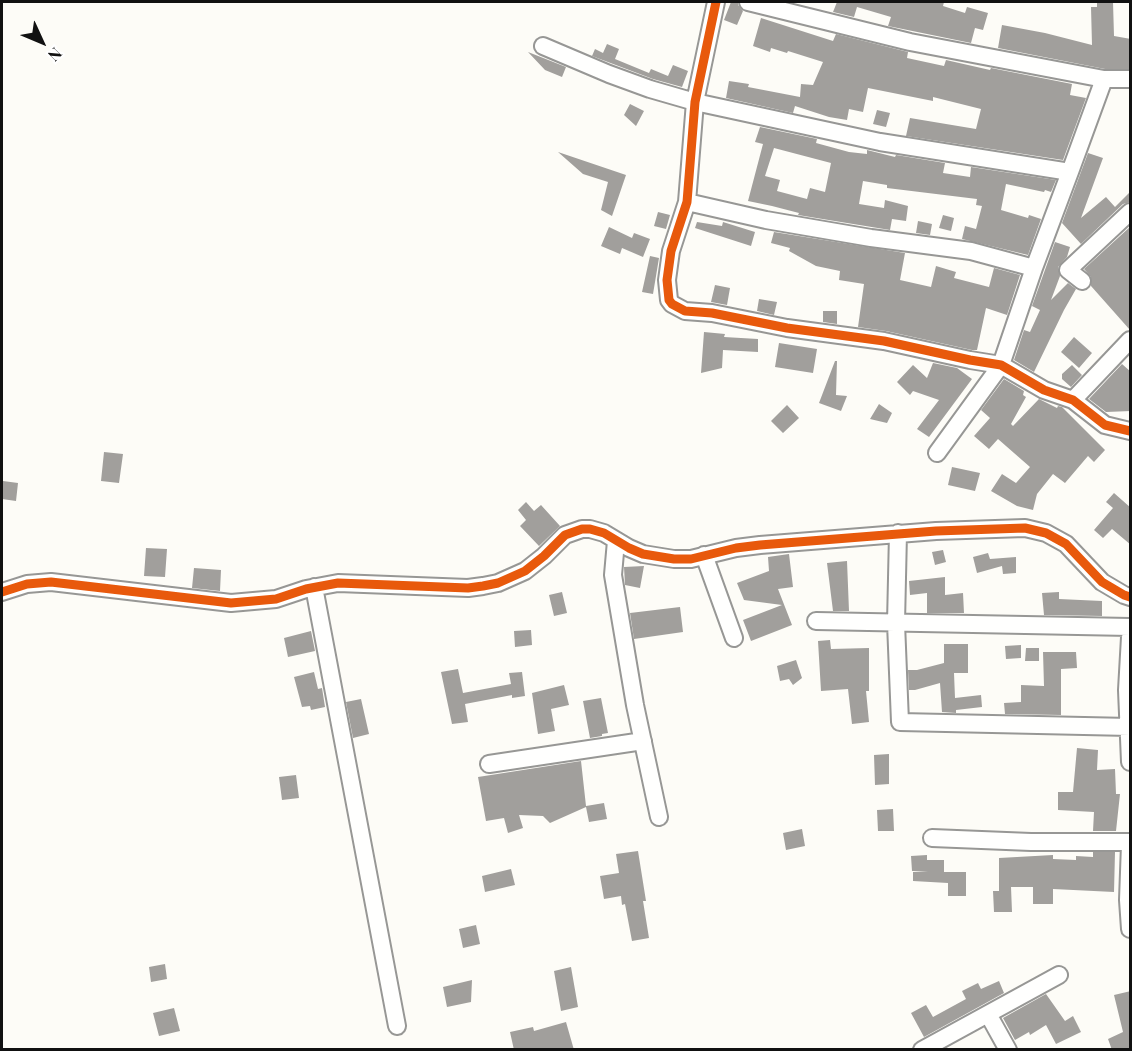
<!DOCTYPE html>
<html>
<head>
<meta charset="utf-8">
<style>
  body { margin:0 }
  #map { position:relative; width:1132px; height:1051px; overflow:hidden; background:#fdfcf7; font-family:"Playfair Display",serif }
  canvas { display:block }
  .frame { position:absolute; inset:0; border:3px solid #111; pointer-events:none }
  .north { position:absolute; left:12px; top:12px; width:60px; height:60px; -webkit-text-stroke:4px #fff; paint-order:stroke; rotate:134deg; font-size:16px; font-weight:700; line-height:24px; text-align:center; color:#111 }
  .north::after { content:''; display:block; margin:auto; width:21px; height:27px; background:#111; clip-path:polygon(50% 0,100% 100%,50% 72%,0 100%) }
</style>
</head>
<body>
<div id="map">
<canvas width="1132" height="1051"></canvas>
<div class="frame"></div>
<div class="north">N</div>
</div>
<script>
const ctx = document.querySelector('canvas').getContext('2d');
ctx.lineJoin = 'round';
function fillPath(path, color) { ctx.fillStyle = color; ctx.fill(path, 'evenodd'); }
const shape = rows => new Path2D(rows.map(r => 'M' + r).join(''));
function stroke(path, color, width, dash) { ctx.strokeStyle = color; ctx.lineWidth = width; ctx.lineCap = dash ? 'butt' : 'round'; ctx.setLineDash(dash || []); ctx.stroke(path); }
fillPath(shape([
  [731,2,738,2,738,5,743,11,737,25,724,20],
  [837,2,944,2,943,6,965,13,967,7,988,13,983,30,975,28,971,43,888,26,891,17,857,7,854,17,833,12],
  [1097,2,1113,2,1114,36,1131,39,1131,69,1105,69,998,48,1002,25,1045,33,1092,45,1091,7,1097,7],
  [761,18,833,41,836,34,908,52,907,58,944,66,946,60,990,70,991,68,1072,84,1070,95,1086,98,1063,160,906,136,910,118,976,129,981,109,933,97,933,101,868,88,863,112,849,109,847,120,829,117,795,106,793,113,726,98,729,81,749,84,748,87,800,97,801,84,813,85,823,62,788,51,787,53,771,48,770,52,753,46],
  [607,44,619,49,615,59,649,73,651,69,668,76,673,65,688,71,682,87,653,79,592,56,595,49,603,53],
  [528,52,566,67,562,77,545,70],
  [630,104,644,111,636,126,624,115],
  [877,110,890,113,886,127,873,124],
  [760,127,817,139,816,143,849,152,867,154,867,150,895,157,896,155,945,163,943,173,970,177,971,167,1056,180,1051,192,1045,190,1044,192,1006,184,1001,210,1028,218,1029,215,1041,219,1028,255,962,239,965,226,976,229,982,206,976,205,977,199,887,188,887,185,863,181,859,204,884,208,885,200,908,206,906,221,892,219,890,230,798,215,799,213,772,206,748,201,763,144,755,142],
  [774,148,831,163,825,192,810,188,807,199,777,191,780,180,765,176],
  [558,152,626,175,612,216,601,210,608,182,583,174],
  [1088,153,1103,158,1081,218,1106,197,1115,207,1131,191,1131,202,1123,204,1081,244,1062,223],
  [658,212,670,215,666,229,654,226],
  [943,215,954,218,951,231,939,228],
  [918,221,932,224,930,235,916,233],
  [697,222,722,226,723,222,755,232,751,246,695,228],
  [1131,226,1131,330,1130,330,1091,286,1091,277,1084,269],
  [609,227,632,238,634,233,650,239,643,257,622,248,620,254,601,246],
  [774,232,905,253,900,280,931,287,936,266,956,272,954,278,989,287,994,268,1020,275,1007,315,986,308,977,350,972,350,886,331,858,327,864,284,839,280,840,271,816,266,789,251,790,248,771,243],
  [1055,242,1070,247,1067,257,1058,267,1060,276,1051,300,1068,283,1076,289,1064,310,1034,372,1014,360,1024,330,1030,332,1040,310,1032,306],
  [650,256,659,258,653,294,642,292],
  [715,285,730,288,727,305,711,302],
  [759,299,777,302,774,315,757,311],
  [823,311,837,311,837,324,823,322],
  [704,332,725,334,724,337,758,339,758,352,723,350,722,368,701,373],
  [1074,337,1092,353,1079,368,1061,352],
  [779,343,817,349,813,373,775,367],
  [835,361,837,361,836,395,847,396,841,411,819,403],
  [933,363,957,368,972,379,929,437,917,429,939,400,913,391,910,395,897,382,913,365,927,378],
  [1122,364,1131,372,1131,411,1106,412,1089,399],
  [1072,365,1082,375,1071,387,1062,379,1062,374],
  [1004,379,1024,391,1023,395,1026,397,1011,424,1013,426,1039,399,1057,408,1058,406,1062,407,1105,450,1094,462,1088,456,1065,483,1053,474,1037,494,1033,510,1017,506,991,491,1002,474,1016,483,1030,467,998,439,989,449,974,436,990,418,981,410],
  [879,404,892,413,887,423,870,419],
  [787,405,799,418,783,433,771,421],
  [104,452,123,454,119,483,101,481],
  [952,467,980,473,975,491,948,485],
  [3,481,18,483,16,501,2,499],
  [1114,493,1131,508,1131,545,1112,529,1103,538,1094,530,1113,508,1106,502],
  [526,502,534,511,541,505,560,526,539,546,520,526,526,520,518,510],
  [146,548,167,549,165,577,144,576],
  [943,550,946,562,935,565,932,552],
  [988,553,990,559,1016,557,1016,573,1003,574,1002,566,977,573,973,557],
  [789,554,793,587,778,589,792,625,751,641,743,620,782,605,744,600,737,583,769,571,768,557],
  [847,561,849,611,833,611,827,563],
  [644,566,640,588,625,585,624,567],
  [194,568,221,570,220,591,192,588],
  [945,577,945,595,963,593,964,613,927,613,927,593,910,595,909,581],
  [562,592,567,613,554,616,549,595],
  [1059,592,1059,599,1102,601,1102,616,1044,615,1042,593],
  [680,607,683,632,634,639,630,613],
  [531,630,532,645,515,647,514,631],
  [311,631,315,651,288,657,284,638],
  [830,640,831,649,869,648,869,691,866,691,869,722,852,724,848,689,821,691,818,641],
  [944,644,968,644,968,673,954,673,955,698,981,695,982,707,956,710,956,713,942,712,940,683,915,690,909,690,908,670,917,670,944,663],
  [1021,645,1021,658,1006,659,1005,646],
  [1026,648,1039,648,1039,661,1025,661],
  [1043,652,1076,652,1077,668,1061,669,1061,715,1005,714,1004,703,1021,702,1021,685,1044,686],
  [796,660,802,678,793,685,789,679,780,681,777,666],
  [458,669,463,693,511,684,509,673,522,672,525,696,512,698,512,695,465,704,468,722,452,724,441,672],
  [314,672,318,689,322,688,325,707,311,710,310,706,302,707,294,677],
  [564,685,569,705,551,709,555,731,538,734,532,693],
  [601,698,608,733,602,734,602,736,590,738,583,701],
  [361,699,369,734,353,738,346,702],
  [1077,748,1098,750,1097,770,1115,769,1116,794,1120,794,1116,831,1093,831,1094,812,1058,810,1058,792,1073,792],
  [889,754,889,784,875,785,874,755],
  [581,761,586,806,604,803,607,819,589,822,586,807,550,823,543,816,519,815,523,828,508,833,504,818,486,821,478,777],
  [296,775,299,798,282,800,279,777],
  [893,809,894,831,878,831,877,810],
  [802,829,805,846,786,850,783,833],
  [638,851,646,901,643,901,649,938,632,941,625,904,622,905,621,896,604,899,600,876,619,873,616,854],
  [1093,852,1115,852,1114,892,1053,889,1053,904,1033,904,1033,887,1011,887,1012,912,994,912,993,891,999,891,999,858,1053,855,1053,859,1076,860,1076,856,1093,857],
  [927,855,927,860,944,860,944,872,966,872,966,896,948,896,948,883,913,881,913,872,928,871,912,871,911,856],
  [511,869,515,885,485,892,482,876],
  [476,925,480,944,463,948,459,929],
  [165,964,167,979,151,982,149,967],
  [571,967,578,1007,561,1011,554,971],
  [472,980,471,1002,447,1007,443,987],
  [999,981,1004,993,924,1037,911,1013,926,1005,933,1017,966,999,962,991,978,983,981,989],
  [1131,991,1131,1050,1112,1050,1108,1039,1123,1032,1114,995],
  [1046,994,1065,1021,1073,1016,1081,1032,1056,1044,1046,1025,1030,1035,1029,1032,1015,1040,1003,1018],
  [174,1008,180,1031,159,1036,153,1013],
  [566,1022,574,1050,514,1050,510,1032,533,1027,534,1031]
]), '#a19f9c');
const minor = shape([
  [716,2,695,102,687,202,671,251,667,280,669,300,672,304,685,311,712,313,787,328,884,341,970,360,1001,365,1044,390,1073,400,1105,425,1130,431],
  [748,2,910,42,1104,79,1130,79],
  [543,46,609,74,650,89,695,102,880,142,1070,172,1104,79],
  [687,202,766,220,871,238,971,251,1034,268,1001,365,937,453],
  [1034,268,1070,172],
  [1082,281,1068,270,1130,212],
  [1073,400,1130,340],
  [898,533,896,623,900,722,1130,727],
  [616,541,613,575,635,705,659,817],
  [704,555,734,638],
  [314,587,397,1026],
  [2,592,27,584,51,582,231,603,276,599,306,589,338,583,468,588,483,586,498,583,525,571,544,556,565,535,582,529,590,529,604,533,629,548,643,554,674,559,691,559,736,548,760,545,936,531,1025,528,1046,533,1066,544,1102,582,1124,595,1130,597],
  [816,621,1130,627],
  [1130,637,1127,690,1130,762],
  [489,764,643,741],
  [932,838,1031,842,1130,842],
  [1130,844,1128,900,1130,929],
  [988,1014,1008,1050],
  [922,1050,1059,975]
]);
stroke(minor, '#979795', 20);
stroke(minor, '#fffffe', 16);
stroke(shape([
  [716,2,695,102,687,202,671,251,667,280,669,300,672,304,685,311,712,313,787,328,884,341,970,360,1001,365,1044,390,1073,400,1105,425,1130,431],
  [2,592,27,584,51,582,231,603,276,599,306,589,338,583,468,588,483,586,498,583,525,571,544,556,565,535,582,529,590,529,604,533,629,548,643,554,674,559,691,559,736,548,760,545,936,531,1025,528,1046,533,1066,544,1102,582,1124,595,1130,597]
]), '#e8590c', 9);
</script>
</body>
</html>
